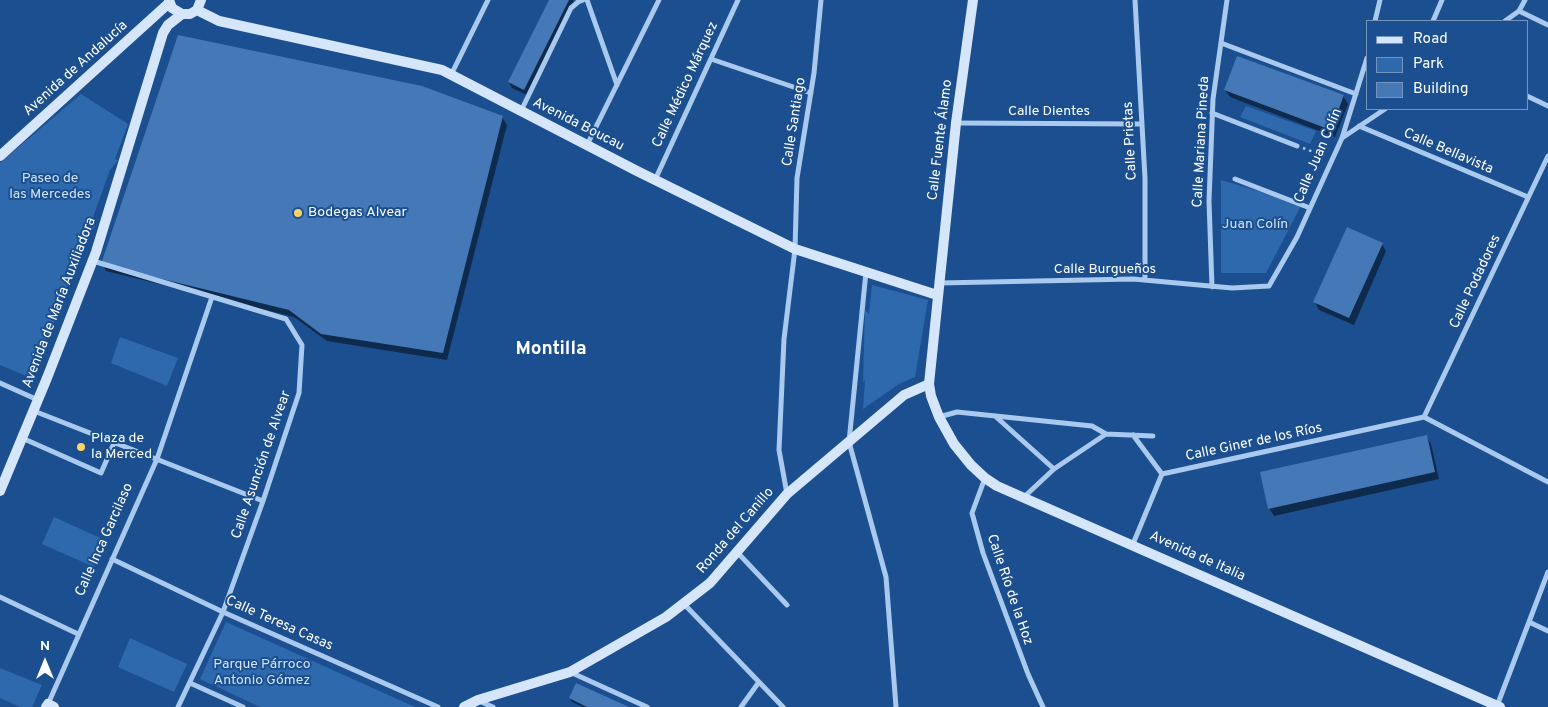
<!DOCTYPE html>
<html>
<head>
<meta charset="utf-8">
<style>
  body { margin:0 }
  #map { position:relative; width:1548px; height:707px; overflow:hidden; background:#1b4f8f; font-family:Overpass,sans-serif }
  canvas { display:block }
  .legend { position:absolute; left:1366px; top:20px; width:162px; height:90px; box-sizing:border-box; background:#1b4f8f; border:1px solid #7695bc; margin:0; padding:6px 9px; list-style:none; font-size:15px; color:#fff }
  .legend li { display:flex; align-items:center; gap:10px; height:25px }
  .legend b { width:25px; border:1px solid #7695bc }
  .north { position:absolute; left:20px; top:637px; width:50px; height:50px; -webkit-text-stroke:4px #1b4f8f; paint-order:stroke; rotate:0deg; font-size:14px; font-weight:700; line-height:20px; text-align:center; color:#fff }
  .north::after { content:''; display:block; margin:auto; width:18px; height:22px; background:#fff; clip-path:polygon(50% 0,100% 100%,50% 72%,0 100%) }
</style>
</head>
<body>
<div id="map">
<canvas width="1548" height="707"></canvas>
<ul class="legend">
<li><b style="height:6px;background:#d6e6fa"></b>Road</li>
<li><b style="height:14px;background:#2e69ad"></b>Park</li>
<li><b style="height:14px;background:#4478b7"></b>Building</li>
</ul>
<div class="north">N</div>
</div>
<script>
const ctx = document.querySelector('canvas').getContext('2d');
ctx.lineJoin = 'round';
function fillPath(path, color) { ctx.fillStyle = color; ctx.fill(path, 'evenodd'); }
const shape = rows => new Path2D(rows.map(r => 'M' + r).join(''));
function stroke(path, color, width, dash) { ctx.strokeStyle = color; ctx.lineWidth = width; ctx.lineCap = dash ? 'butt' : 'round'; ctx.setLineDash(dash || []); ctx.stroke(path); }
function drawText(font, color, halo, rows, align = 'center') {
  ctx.font = font + ' Overpass,sans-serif'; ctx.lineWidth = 4; ctx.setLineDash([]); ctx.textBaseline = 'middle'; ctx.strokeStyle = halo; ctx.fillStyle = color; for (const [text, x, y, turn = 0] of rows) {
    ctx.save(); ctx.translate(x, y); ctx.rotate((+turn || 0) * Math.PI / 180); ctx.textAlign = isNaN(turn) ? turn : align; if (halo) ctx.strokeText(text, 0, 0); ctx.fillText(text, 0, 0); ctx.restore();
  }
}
fillPath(shape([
  [81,94,128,124,115,159,118,160,110,170,91,223,95,226,71,277,33,379,0,365,0,163],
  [1246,106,1316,131,1310,144,1240,117],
  [1221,180,1302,204,1266,273,1221,273],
  [872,285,928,300,915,377,899,384,863,409,865,380,863,382,865,310,869,314],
  [120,337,178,358,167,386,111,363],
  [54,517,105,540,94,567,42,544],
  [226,622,375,689,415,707,260,707,200,679],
  [130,638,187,664,174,692,118,667],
  [0,668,42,685,32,707,20,707,0,698]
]), '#2e69ad');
fillPath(shape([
  [550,0,573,0,574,2,527,95,512,88,509,82],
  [1225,90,1343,96,1348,104,1335,137,1230,97],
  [502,117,507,125,447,360,327,341,294,317,106,271,102,263],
  [1382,244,1386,251,1354,325,1319,310,1315,302],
  [1426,436,1431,444,1439,479,1274,516,1269,508],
  [570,698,626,707,583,707,572,702]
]), '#0007');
fillPath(shape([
  [549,0,569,0,524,90,508,82],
  [178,35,422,86,503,116,443,353,321,334,289,310,101,264],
  [1237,56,1344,95,1331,130,1224,90],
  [1347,227,1383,243,1349,318,1313,302],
  [1427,435,1435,472,1268,509,1260,472],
  [576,683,598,693,629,707,587,707,569,698]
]), '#4478b7');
stroke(shape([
  [1303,148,1324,156]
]), '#a9c9ee', 2.5, [2.5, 4]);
stroke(shape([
  [587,0,617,85],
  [1135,0,1145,178,1145,280],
  [1519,11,1548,25],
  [1375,21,1380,0],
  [1433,21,1442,0],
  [1505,21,1519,11,1525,0],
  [1221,43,1356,94],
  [711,59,811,93],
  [451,75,488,0],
  [1527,96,1548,106],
  [521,111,571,8,578,2,583,0],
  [1212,113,1297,146],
  [956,123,1142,124],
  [1359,126,1528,197],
  [1342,138,1385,109],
  [587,145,659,0],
  [1235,179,1310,208],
  [655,180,738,0],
  [93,261,286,319,302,345,299,393,263,501,223,612,178,707],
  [866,272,849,442,886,577,896,707],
  [940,283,1133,279,1232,288,1269,286,1297,237,1342,138,1367,58],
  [1212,287,1209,201,1213,99,1227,0],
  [0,383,38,400],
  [34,411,263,501],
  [995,416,1054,469],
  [939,417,957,412,1092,426,1106,434,1054,469,1024,497],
  [1424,417,1548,156],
  [1424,417,1548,482],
  [1106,434,1153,436],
  [1133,435,1162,474],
  [22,438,101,473,114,443],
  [985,478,972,513,983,553,1028,674,1043,707],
  [787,494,779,450,784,339,795,249,797,178,814,73,821,0],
  [1133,544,1162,474,1424,417],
  [737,552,787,605],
  [112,559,223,612,438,707],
  [0,597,78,634],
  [684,604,783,707],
  [1529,622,1548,631],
  [570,672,647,707],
  [190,683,243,707],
  [479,701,493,707],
  [48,704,157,459,212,297],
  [1497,706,1548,572],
  [741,707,759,682]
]), '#a9c9ee', 5);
stroke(shape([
  [169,0,172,8,182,14,190,14,197,10,201,0],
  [973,0,956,123,929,384,931,396,939,417,954,444,971,465,985,478,997,486,1500,707],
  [197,10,219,21,442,70,637,171,795,249,937,295],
  [0,156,169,3],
  [0,491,47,378,96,252,163,33,168,25,182,14],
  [46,707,48,704,54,707],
  [464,707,478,700,570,672,666,617,710,583,787,494,904,395,929,384]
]), '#d6e6fa', 10);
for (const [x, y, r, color] of [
  [298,213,5,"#ffd166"],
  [81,447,5,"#ffd166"]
]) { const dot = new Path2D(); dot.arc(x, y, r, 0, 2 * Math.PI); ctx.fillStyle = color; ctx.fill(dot); stroke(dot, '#1b4f8f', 2); }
drawText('14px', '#fff', '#1b4f8f', [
  ["Avenida de Andalucía",76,69,-42],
  ["Calle Médico Márquez",686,85,-65],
  ["Calle Dientes",1049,112],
  ["Calle Santiago",795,122,-81],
  ["Avenida Boucau",578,125,27],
  ["Calle Fuente Álamo",941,140,-83],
  ["Calle Prietas",1131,141,-93],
  ["Calle Mariana Pineda",1202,142,-87],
  ["Calle Bellavista",1448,152,23],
  ["Calle Juan Colín",1319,156,-67],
  ["Calle Burgueños",1105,270],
  ["Calle Podadores",1476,282,-65],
  ["Avenida de María Auxiliadora",60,303,-69],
  ["Calle Giner de los Ríos",1254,443,-12],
  ["Calle Asunción de Alvear",262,465,-71],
  ["Ronda del Canillo",736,531,-49],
  ["Calle Inca Garcilaso",105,540,-66],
  ["Avenida de Italia",1197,557,24],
  ["Calle Río de la Hoz",1009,590,71],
  ["Calle Teresa Casas",279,624,24]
]);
drawText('14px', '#cfe3fa', '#1b4f8f', [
  ["Paseo de",50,179],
  ["las Mercedes",50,195],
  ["Juan Colín",1255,225],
  ["Parque Párroco",262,665],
  ["Antonio Gómez",262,681]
]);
drawText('14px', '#fff', '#1b4f8f', [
  ["Bodegas Alvear",308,213],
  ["Plaza de",91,439],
  ["la Merced",91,455]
], 'left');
drawText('bold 19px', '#fff', '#1b4f8f', [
  ["Montilla",551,350]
]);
</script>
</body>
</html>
